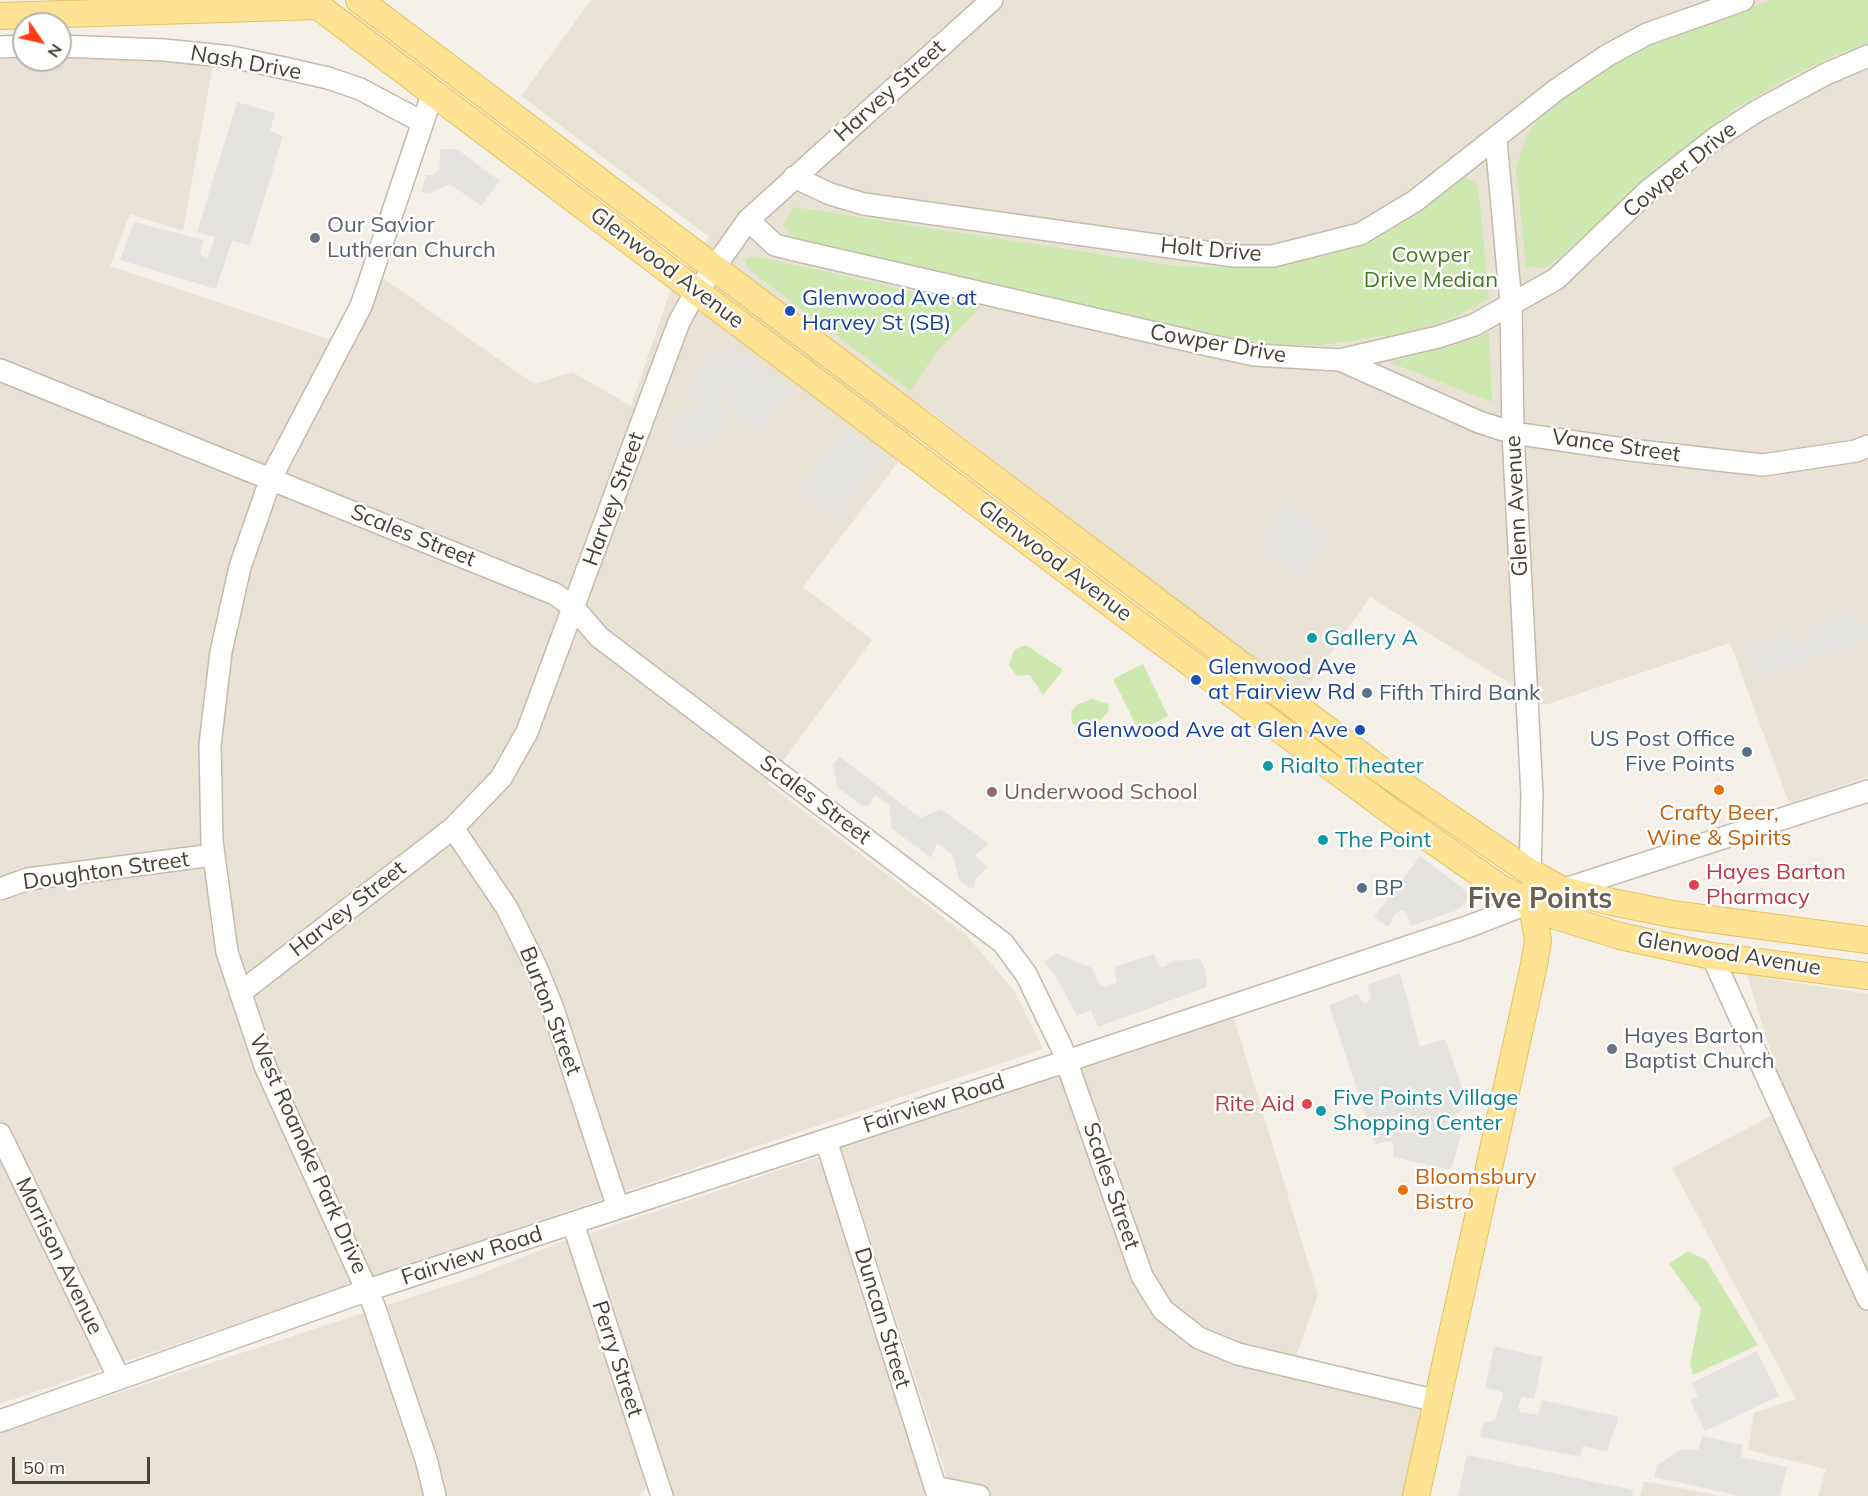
<!DOCTYPE html>
<html>
<head>
<meta charset="utf-8">
<style>
  body { margin:0 }
  #map { position:relative; width:1868px; height:1496px; overflow:hidden; background:#f4f0e7; font-family:Mulish,sans-serif }
  canvas { display:block }
  .north { position:absolute; left:12px; top:12px; width:60px; height:60px; box-sizing:border-box; background:#fff; border:2px solid #b5b3af; border-radius:50%; rotate:124deg; font-size:16px; font-weight:700; line-height:24px; text-align:center; color:#474136 }
  .north::after { content:''; display:block; margin:auto; width:21px; height:27px; background:#ff3c13; clip-path:polygon(50% 0,100% 100%,50% 72%,0 100%) }
  .scale { position:absolute; left:12px; top:1457px; width:138px; height:27px; box-sizing:border-box; border:3px solid #474136; border-top:0; padding-left:8px; font-size:18px; line-height:21px; white-space:nowrap; color:#474136; -webkit-text-stroke:4px #fff; paint-order:stroke }
</style>
</head>
<body>
<div id="map">
<canvas width="1868" height="1496"></canvas>
<div class="north">N</div>
<div class="scale">50 m</div>
</div>
<script>
const ctx = document.querySelector('canvas').getContext('2d');
ctx.lineJoin = 'round';
function fillPath(path, color) { ctx.fillStyle = color; ctx.fill(path, 'evenodd'); }
const shape = rows => new Path2D(rows.map(r => 'M' + r).join(''));
function stroke(path, color, width, dash) { ctx.strokeStyle = color; ctx.lineWidth = width; ctx.lineCap = dash ? 'butt' : 'round'; ctx.setLineDash(dash || []); ctx.stroke(path); }
function drawText(font, color, halo, rows, align = 'center') {
  ctx.font = font + ' Mulish,sans-serif'; ctx.lineWidth = 5; ctx.setLineDash([]); ctx.textBaseline = 'middle'; ctx.strokeStyle = halo; ctx.fillStyle = color; for (const [text, x, y, turn = 0] of rows) {
    ctx.save(); ctx.translate(x, y); ctx.rotate((+turn || 0) * Math.PI / 180); ctx.textAlign = isNaN(turn) ? turn : align; if (halo) ctx.strokeText(text, 0, 0); ctx.fillText(text, 0, 0); ctx.restore();
  }
}
fillPath(shape([
  [591,0,1868,0,1868,777,1789,803,1730,643,1545,705,1370,597,1302,695,920,404,898,462,803,587,872,640,767,783,965,934,1014,990,1043,1049,0,1404,0,60,24,57,24,60,60,60,60,56,188,60,213,65,183,231,130,214,110,266,352,347,380,276,534,384,572,372,631,406,670,291,709,237,521,96],
  [1747,975,1868,994,1868,1496,1818,1496,1826,1469,1748,1450,1754,1413,1796,1399,1672,1168,1788,1107],
  [1234,1018,1318,1295,1295,1359,1250,1343,1218,1356,1423,1410,1404,1496,953,1496,839,1142],
  [822,1156,927,1496,672,1496,590,1237,591,1233],
  [566,1240,572,1245,647,1481,647,1487,639,1496,446,1496,429,1429,411,1435,424,1496,0,1496,0,1432,470,1278],
  [1644,1481,1721,1496,1640,1496]
]), '#e8e3d5');
fillPath(shape([
  [1771,0,1868,0,1868,44,1836,55,1788,78,1736,108,1635,188,1560,257,1544,268,1526,267,1516,168,1528,132,1541,115,1603,70,1641,49],
  [1463,176,1478,185,1489,299,1454,317,1415,331,1322,345,1273,345,1219,337,794,238,783,226,794,207,1175,266,1256,268,1323,257,1364,241],
  [752,256,805,267,980,307,938,350,910,391,751,271,746,264,746,259],
  [1489,333,1492,402,1389,362,1448,347],
  [1026,645,1063,670,1043,695,1030,675,1017,676,1009,665,1014,650],
  [1143,664,1168,716,1139,731,1113,679],
  [1092,699,1108,704,1109,711,1096,724,1077,727,1072,723,1071,711,1078,704],
  [1688,1251,1706,1260,1758,1345,1693,1375,1690,1364,1701,1308,1669,1264]
]), '#cee9af');
fillPath(shape([
  [237,102,275,113,270,131,283,136,250,245,232,241,216,289,120,260,134,222,203,240,200,253,206,259,209,254,215,237,197,232],
  [441,149,457,149,500,181,481,206,450,184,431,193,421,192,426,175,433,175,439,169],
  [731,344,792,392,761,432,727,406,734,395,729,392,719,407,729,415,704,449,691,440,685,449,672,446,674,432,670,429,681,406,694,411,700,401,686,395,709,349,722,355],
  [845,427,883,458,836,520,797,490],
  [1289,503,1332,536,1300,579,1256,546],
  [1855,611,1858,622,1868,624,1868,640,1753,679,1744,649,1793,631,1797,645,1802,645,1808,641,1805,627],
  [840,757,920,818,941,809,989,844,975,855,987,867,975,880,975,887,969,888,959,880,953,855,937,843,931,858,892,829,889,805,878,797,875,795,869,805,862,806,837,787,833,764],
  [1420,856,1461,887,1468,895,1468,901,1455,911,1411,926,1407,913,1402,910,1395,914,1388,927,1374,917],
  [1056,953,1092,968,1099,984,1105,987,1117,982,1114,967,1151,955,1154,954,1159,966,1164,967,1172,961,1200,959,1205,969,1207,987,1098,1027,1091,1010,1077,1016,1057,978,1044,962],
  [1400,973,1420,1047,1445,1039,1467,1101,1467,1106,1451,1119,1449,1126,1453,1132,1461,1135,1451,1170,1393,1157,1394,1144,1391,1141,1375,1144,1329,1005,1358,994,1362,1002,1367,1003,1371,997,1367,985],
  [1494,1346,1543,1357,1534,1399,1522,1397,1518,1406,1520,1412,1538,1415,1542,1400,1619,1417,1607,1451,1583,1446,1580,1457,1480,1437,1483,1424,1495,1420,1503,1396,1502,1392,1485,1388],
  [1757,1351,1779,1396,1705,1431,1690,1400,1698,1396,1692,1383],
  [1702,1436,1743,1445,1741,1457,1787,1467,1780,1496,1741,1496,1654,1477,1657,1465,1682,1449,1698,1450],
  [1467,1455,1633,1490,1632,1496,1458,1496]
]), '#e5e3df');
const minor = shape([
  [60,46,164,50,232,57,284,68,328,78,360,89,422,122],
  [0,47,24,46],
  [433,92,361,306,271,478,240,567,221,652,210,745,212,841,227,952,265,1066,374,1306,426,1459,435,1496],
  [1496,140,1511,304,1513,433,1532,795,1530,872],
  [794,177,830,194,864,204,1234,256,1273,256,1360,234,1415,201,1556,90,1608,55,1647,34,1743,0],
  [748,220,775,245,795,250,1208,345,1255,355,1340,360,1438,337,1474,325,1556,279,1649,190,1717,137,1757,111,1826,74,1868,56],
  [1340,360,1479,422,1513,433,1630,450,1763,465,1856,451,1868,446],
  [0,370,555,594,574,608,599,637,1003,943,1026,974,1061,1046,1142,1276,1163,1310,1199,1338,1238,1354,1437,1401],
  [453,828,507,908,536,967,552,1006,618,1208],
  [0,889,28,879,213,855],
  [1712,956,1868,1299],
  [240,993,453,828,501,778,527,732,679,322,690,302,748,220,992,0],
  [0,1134,119,1378],
  [826,1140,938,1496],
  [573,1223,662,1496],
  [0,1421,368,1290,1067,1061,1470,926,1562,890,1868,791],
  [935,1487,979,1496]
]);
const major = shape([
  [310,0,1135,622,1392,812,1502,889,1556,916,1620,936,1712,956,1868,976],
  [359,0,1382,771,1530,872,1562,890,1612,902,1672,914,1868,940],
  [0,16,318,6],
  [1416,1496,1534,965,1538,941,1530,893]
]);
stroke(minor, '#c3bbac', 24);
stroke(major, '#e7c262', 28);
stroke(minor, '#fff', 21);
stroke(major, '#ffe395', 26);
for (const [x, y, r, color] of [
  [315,238,6,"#6b7280"],
  [790,311,6,"#1a4fb4"],
  [1312,638,6,"#0f9aa8"],
  [1196,680,6,"#1a4fb4"],
  [1367,693,6,"#5c6f8a"],
  [1360,730,6,"#1a4fb4"],
  [1747,752,6,"#5c6f8a"],
  [1268,766,6,"#0f9aa8"],
  [1719,790,6,"#e8710a"],
  [992,792,6,"#8d6e63"],
  [1323,840,6,"#0f9aa8"],
  [1694,885,6,"#e0444e"],
  [1362,888,6,"#5c6f8a"],
  [1612,1049,6,"#6b7280"],
  [1307,1104,6,"#e0444e"],
  [1321,1111,6,"#0f9aa8"],
  [1403,1190,6,"#e8710a"]
]) { const dot = new Path2D(); dot.arc(x, y, r, 0, 2 * Math.PI); ctx.fillStyle = color; ctx.fill(dot); stroke(dot, '#fff', 2); }
drawText('22px', '#474136', '#fff', [
  ["Nash Drive",246,63,10],
  ["Harvey Street",890,91,-42],
  ["Cowper Drive",1680,170,-39],
  ["Holt Drive",1211,250,5],
  ["Glenwood Avenue",667,268,37],
  ["Cowper Drive",1218,344,10],
  ["Vance Street",1616,446,8],
  ["Harvey Street",614,499,-70],
  ["Glenn Avenue",1517,506,-93],
  ["Scales Street",413,536,22],
  ["Glenwood Avenue",1055,561,37],
  ["Scales Street",815,800,37],
  ["Doughton Street",106,871,-8],
  ["Harvey Street",348,909,-38],
  ["Glenwood Avenue",1729,954,9],
  ["Burton Street",550,1011,69],
  ["Fairview Road",934,1104,-18],
  ["West Roanoke Park Drive",308,1154,66],
  ["Scales Street",1111,1186,71],
  ["Morrison Avenue",59,1256,64],
  ["Fairview Road",472,1256,-18],
  ["Duncan Street",882,1318,73],
  ["Perry Street",617,1359,72]
]);
drawText('22px', '#5b616d', '#fff', [
  ["Our Savior",327,225],
  ["Lutheran Church",327,250],
  ["Hayes Barton",1624,1036],
  ["Baptist Church",1624,1061]
], 'left');
drawText('22px', '#457b27', '#fff', [
  ["Cowper",1431,255],
  ["Drive Median",1431,280]
]);
drawText('22px', '#164399', '#fff', [
  ["Glenwood Ave at",802,298],
  ["Harvey St (SB)",802,323],
  ["Glenwood Ave",1208,667],
  ["at Fairview Rd",1208,692],
  ["Glenwood Ave at Glen Ave",1348,730,"right"]
], 'left');
drawText('22px', '#0d838f', '#fff', [
  ["Gallery A",1324,638],
  ["Rialto Theater",1280,766],
  ["The Point",1335,840],
  ["Five Points Village",1333,1098],
  ["Shopping Center",1333,1123]
], 'left');
drawText('22px', '#4e5e75', '#fff', [
  ["Fifth Third Bank",1379,693],
  ["US Post Office",1735,739,"right"],
  ["Five Points",1735,764,"right"],
  ["BP",1374,888]
], 'left');
drawText('22px', '#785e54', '#fff', [
  ["Underwood School",1004,792]
], 'left');
drawText('22px', '#c56008', '#fff', [
  ["Crafty Beer,",1719,813],
  ["Wine & Spirits",1719,838],
  ["Bloomsbury",1415,1177,"left"],
  ["Bistro",1415,1202,"left"]
]);
drawText('22px', '#be3a42', '#fff', [
  ["Hayes Barton",1706,872],
  ["Pharmacy",1706,897],
  ["Rite Aid",1295,1104,"right"]
], 'left');
drawText('bold 28px', '#6b5f4d', '#fff', [
  ["Five Points",1540,900]
]);
</script>
</body>
</html>
